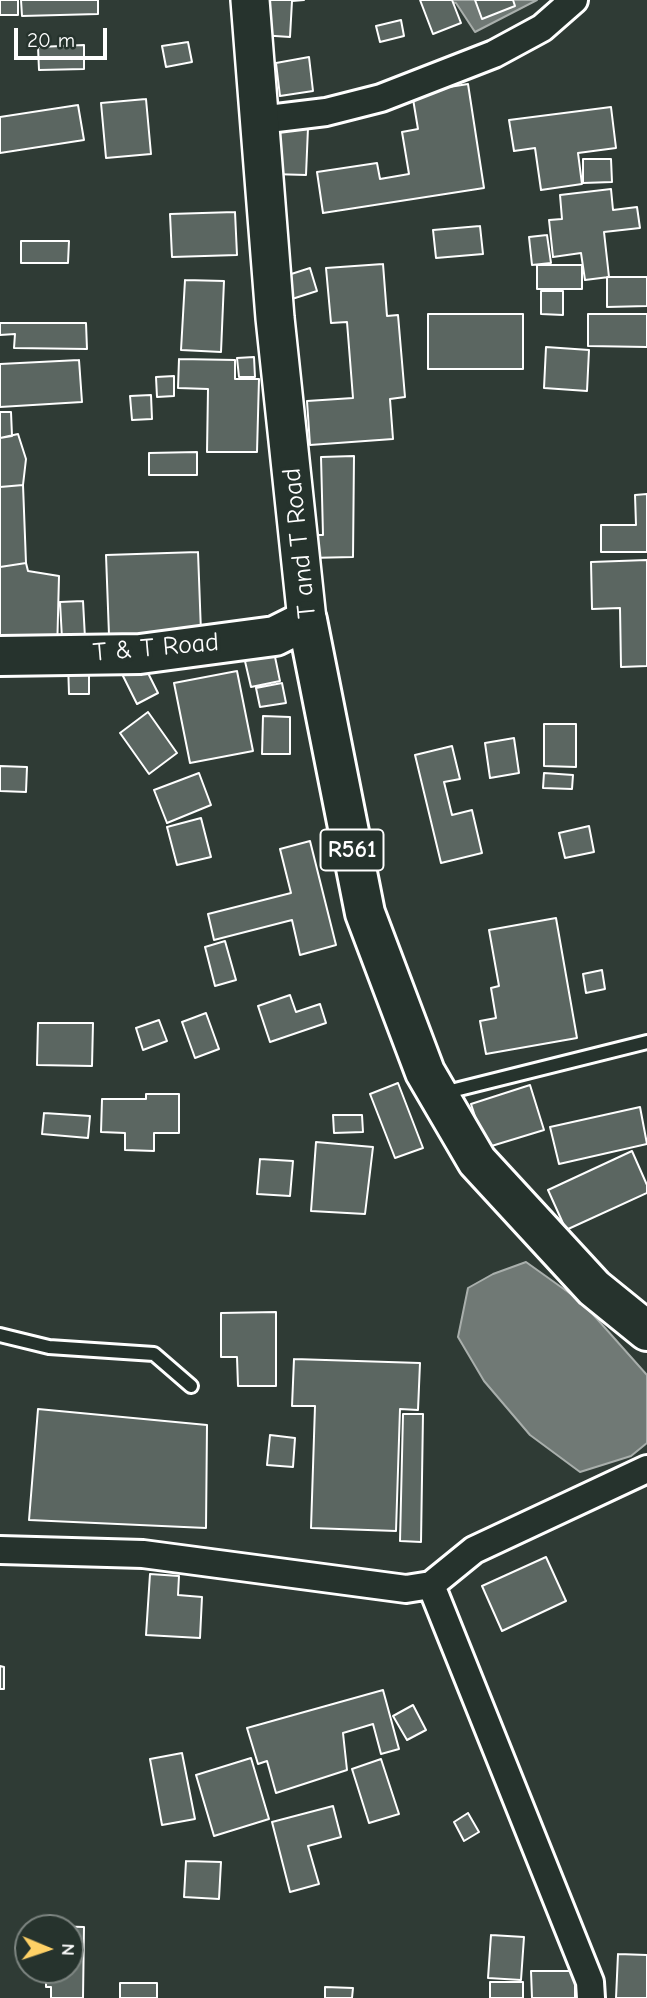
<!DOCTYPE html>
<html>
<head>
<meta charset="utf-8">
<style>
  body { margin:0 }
  #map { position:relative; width:647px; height:1998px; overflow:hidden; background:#2f3b35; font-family:"Comic Neue",sans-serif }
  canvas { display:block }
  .north { position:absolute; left:14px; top:1914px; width:70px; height:70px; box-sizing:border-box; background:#26332d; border:2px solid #7d8581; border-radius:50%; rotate:92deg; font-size:19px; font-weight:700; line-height:28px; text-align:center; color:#fff }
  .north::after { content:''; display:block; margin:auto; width:24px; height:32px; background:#ffd166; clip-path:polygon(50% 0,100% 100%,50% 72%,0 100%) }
  .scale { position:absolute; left:14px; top:28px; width:93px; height:32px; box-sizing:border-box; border:4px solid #fff; border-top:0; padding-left:9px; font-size:21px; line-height:24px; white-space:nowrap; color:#fff; -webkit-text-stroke:5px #26332d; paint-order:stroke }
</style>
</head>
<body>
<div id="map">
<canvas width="647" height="1998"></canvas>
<div class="north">N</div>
<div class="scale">20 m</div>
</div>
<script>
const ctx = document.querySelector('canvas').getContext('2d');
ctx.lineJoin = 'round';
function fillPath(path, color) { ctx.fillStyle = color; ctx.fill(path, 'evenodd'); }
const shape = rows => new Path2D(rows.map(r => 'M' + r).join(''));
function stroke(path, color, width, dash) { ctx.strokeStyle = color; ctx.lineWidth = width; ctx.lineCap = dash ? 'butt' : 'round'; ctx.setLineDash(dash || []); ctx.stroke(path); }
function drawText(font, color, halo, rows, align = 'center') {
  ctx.font = font + ' "Comic Neue",sans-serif'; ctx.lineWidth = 7; ctx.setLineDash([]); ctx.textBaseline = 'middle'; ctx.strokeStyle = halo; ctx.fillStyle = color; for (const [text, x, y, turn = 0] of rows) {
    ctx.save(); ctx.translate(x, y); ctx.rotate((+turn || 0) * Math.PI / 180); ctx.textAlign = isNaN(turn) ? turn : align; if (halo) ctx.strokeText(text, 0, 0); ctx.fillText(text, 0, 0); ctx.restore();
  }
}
const water = shape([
  [433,0,537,0,475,32,456,3,433,0],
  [526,1262,582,1302,647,1375,647,1443,631,1456,580,1472,530,1435,484,1381,458,1337,468,1288,493,1274,526,1262]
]);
fillPath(water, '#707975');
stroke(water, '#a9afac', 2);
const building = shape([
  [0,0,18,0,18,15,0,15,0,0],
  [21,0,98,0,98,14,22,16,21,0],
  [262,0,304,0,292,1,290,37,260,35,262,0],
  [420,0,452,0,461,23,433,34,420,0],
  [475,0,513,0,515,6,482,19,475,0],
  [401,20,404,36,380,42,376,26,401,20],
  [188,42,192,62,166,67,162,46,188,42],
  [84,45,84,69,39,70,38,47,84,45],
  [309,57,313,91,280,96,276,63,309,57],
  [468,84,484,188,323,213,317,172,377,163,380,179,409,174,402,132,418,129,412,93,468,84],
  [146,99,151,154,106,158,101,103,146,99],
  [78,105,84,140,0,153,0,117,78,105],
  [611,107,616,148,578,153,582,184,541,190,535,148,514,151,509,120,611,107],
  [274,126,308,128,306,175,272,174,274,126],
  [583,159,611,159,612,182,583,183,583,159],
  [611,189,613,210,637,207,640,228,604,232,609,277,585,280,581,253,553,257,549,220,562,219,560,195,611,189],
  [235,212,237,255,172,257,170,214,235,212],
  [480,226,483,254,436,258,433,230,480,226],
  [547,235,551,263,532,265,529,237,547,235],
  [21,241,69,241,68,263,21,263,21,241],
  [383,264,387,316,398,315,405,397,390,399,393,439,310,445,307,401,353,398,347,322,331,323,326,268,383,264],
  [537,265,582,265,582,289,537,289,537,265],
  [310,268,317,291,292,299,285,276,310,268],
  [607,277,647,277,647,306,607,307,607,277],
  [185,280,224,281,221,352,181,350,185,280],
  [541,291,563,291,563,315,541,314,541,291],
  [428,314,523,314,523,369,428,369,428,314],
  [588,314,647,314,647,347,588,346,588,314],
  [0,323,86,323,87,349,14,348,15,334,0,335,0,323],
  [546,347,589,350,587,391,544,388,546,347],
  [254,357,255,377,239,377,237,358,254,357],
  [179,359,235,360,235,379,259,379,257,452,207,452,208,389,178,388,179,359],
  [79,360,82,402,0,407,0,364,79,360],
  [174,376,174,396,157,397,156,377,174,376],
  [151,395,152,419,132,420,130,396,151,395],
  [0,412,11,412,12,436,0,438,0,412],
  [18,434,26,459,23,485,0,487,0,438,18,434],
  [197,452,197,475,149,475,149,453,197,452],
  [354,456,353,557,309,558,309,535,323,535,321,457,354,456],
  [23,485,26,563,0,567,0,487,23,485],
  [647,494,647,552,601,552,601,525,636,525,635,495,647,494],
  [198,552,201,632,109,635,106,555,198,552],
  [647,560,647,666,621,667,620,608,592,609,591,562,647,560],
  [26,563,28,571,59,576,57,654,0,647,0,567,26,563],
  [83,601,85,638,62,639,60,602,83,601],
  [274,652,280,681,251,687,244,657,274,652],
  [142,661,158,693,137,704,121,672,142,661],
  [68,662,89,662,89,694,69,694,68,662],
  [237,671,253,751,190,763,174,683,237,671],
  [282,683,286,703,260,707,256,688,282,683],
  [148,712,177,753,149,774,120,733,148,712],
  [263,716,290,717,290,754,262,754,263,716],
  [544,724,576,724,576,767,544,766,544,724],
  [514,738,519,773,490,778,485,743,514,738],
  [452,746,460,779,444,782,452,815,472,810,482,853,441,863,415,755,452,746],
  [0,766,27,767,26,792,0,791,0,766],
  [199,773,211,805,167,823,154,790,199,773],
  [544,773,573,775,572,789,543,788,544,773],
  [201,818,211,857,177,865,167,827,201,818],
  [589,826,594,852,565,858,559,833,589,826],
  [310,841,336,945,300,955,292,920,214,940,208,914,291,893,280,849,310,841],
  [556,918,577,1038,486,1054,480,1021,496,1018,491,988,499,986,489,930,556,918],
  [225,941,236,980,215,986,205,947,225,941],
  [602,970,605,989,586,993,583,974,602,970],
  [290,995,296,1012,320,1004,326,1023,270,1042,258,1006,290,995],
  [206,1013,219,1049,195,1058,182,1022,206,1013],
  [159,1020,167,1041,143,1050,136,1028,159,1020],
  [38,1023,93,1023,92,1066,37,1065,38,1023],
  [398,1083,423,1148,395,1158,370,1094,398,1083],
  [530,1085,544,1130,485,1148,471,1104,530,1085],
  [146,1094,179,1094,179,1133,154,1133,154,1151,125,1150,125,1133,101,1132,102,1099,146,1099,146,1094],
  [640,1107,647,1144,559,1164,550,1127,640,1107],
  [44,1113,90,1116,88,1138,42,1134,44,1113],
  [333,1115,362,1115,363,1132,334,1133,333,1115],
  [316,1142,373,1147,365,1214,311,1211,316,1142],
  [632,1151,647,1185,647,1193,566,1230,548,1190,632,1151],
  [260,1159,293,1161,290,1196,257,1194,260,1159],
  [276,1312,276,1386,238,1386,237,1357,221,1357,221,1313,276,1312],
  [294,1359,420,1363,418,1410,400,1409,396,1531,311,1528,315,1406,292,1406,294,1359],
  [38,1409,207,1425,206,1528,29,1520,38,1409],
  [403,1414,423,1414,421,1542,400,1541,403,1414],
  [270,1435,295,1438,293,1467,267,1465,270,1435],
  [546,1557,566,1601,502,1631,482,1586,546,1557],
  [150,1574,179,1576,178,1595,202,1597,200,1638,146,1635,150,1574],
  [0,1666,4,1667,4,1689,0,1689,0,1666],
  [383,1690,399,1749,381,1754,373,1724,343,1733,347,1770,276,1793,267,1761,258,1764,247,1728,383,1690],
  [413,1705,426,1730,407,1740,393,1716,413,1705],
  [182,1753,195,1819,162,1825,150,1759,182,1753],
  [251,1758,269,1819,214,1836,196,1775,251,1758],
  [381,1759,399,1814,369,1823,352,1769,381,1759],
  [333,1806,341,1837,308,1846,319,1884,290,1892,272,1822,333,1806],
  [468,1813,479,1832,464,1841,454,1822,468,1813],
  [186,1861,221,1862,219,1899,184,1897,186,1861],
  [47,1926,84,1927,83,1998,51,1998,51,1987,46,1987,46,1970,70,1970,70,1928,47,1926],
  [491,1935,524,1937,521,1980,488,1978,491,1935],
  [618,1954,647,1955,647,1998,616,1998,618,1954],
  [531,1971,575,1971,575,1998,532,1998,531,1971],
  [490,1982,523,1982,523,1998,490,1998,490,1982],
  [120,1983,157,1983,157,1998,120,1998,120,1983],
  [325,1987,353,1988,352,1998,325,1998,325,1987]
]);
fillPath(building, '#5b6661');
stroke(building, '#fff', 2);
const service = shape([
  [443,1093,647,1042],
  [0,1335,49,1347,154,1354,191,1386]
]);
const minor = shape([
  [260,120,326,112,381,98,494,54,542,28,574,0],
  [0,1550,143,1554,406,1589,431,1585,474,1550,647,1469],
  [431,1585,590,1982,591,1998]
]);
const secondary = shape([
  [250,0,275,318,307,620]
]);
const primary = shape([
  [0,656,140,654,275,636,307,620,365,913,425,1072,477,1161,594,1288,647,1331]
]);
stroke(service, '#fff', 18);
stroke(minor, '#fff', 32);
stroke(secondary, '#fff', 42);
stroke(primary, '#fff', 44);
stroke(service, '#26332d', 12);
stroke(minor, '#26332d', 26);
stroke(secondary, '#26332d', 37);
stroke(primary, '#26332d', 38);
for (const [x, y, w] of [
  [352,850,63]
]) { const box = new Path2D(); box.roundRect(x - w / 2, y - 20.5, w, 41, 5); ctx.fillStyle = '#26332d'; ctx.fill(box); stroke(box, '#fff', 2); }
drawText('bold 24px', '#fff', null, [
  ["R561",352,850]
]);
drawText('26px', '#fff', '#26332d', [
  ["T and T Road",300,543,-96],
  ["T & T Road",156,648,-5]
]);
</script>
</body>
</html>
